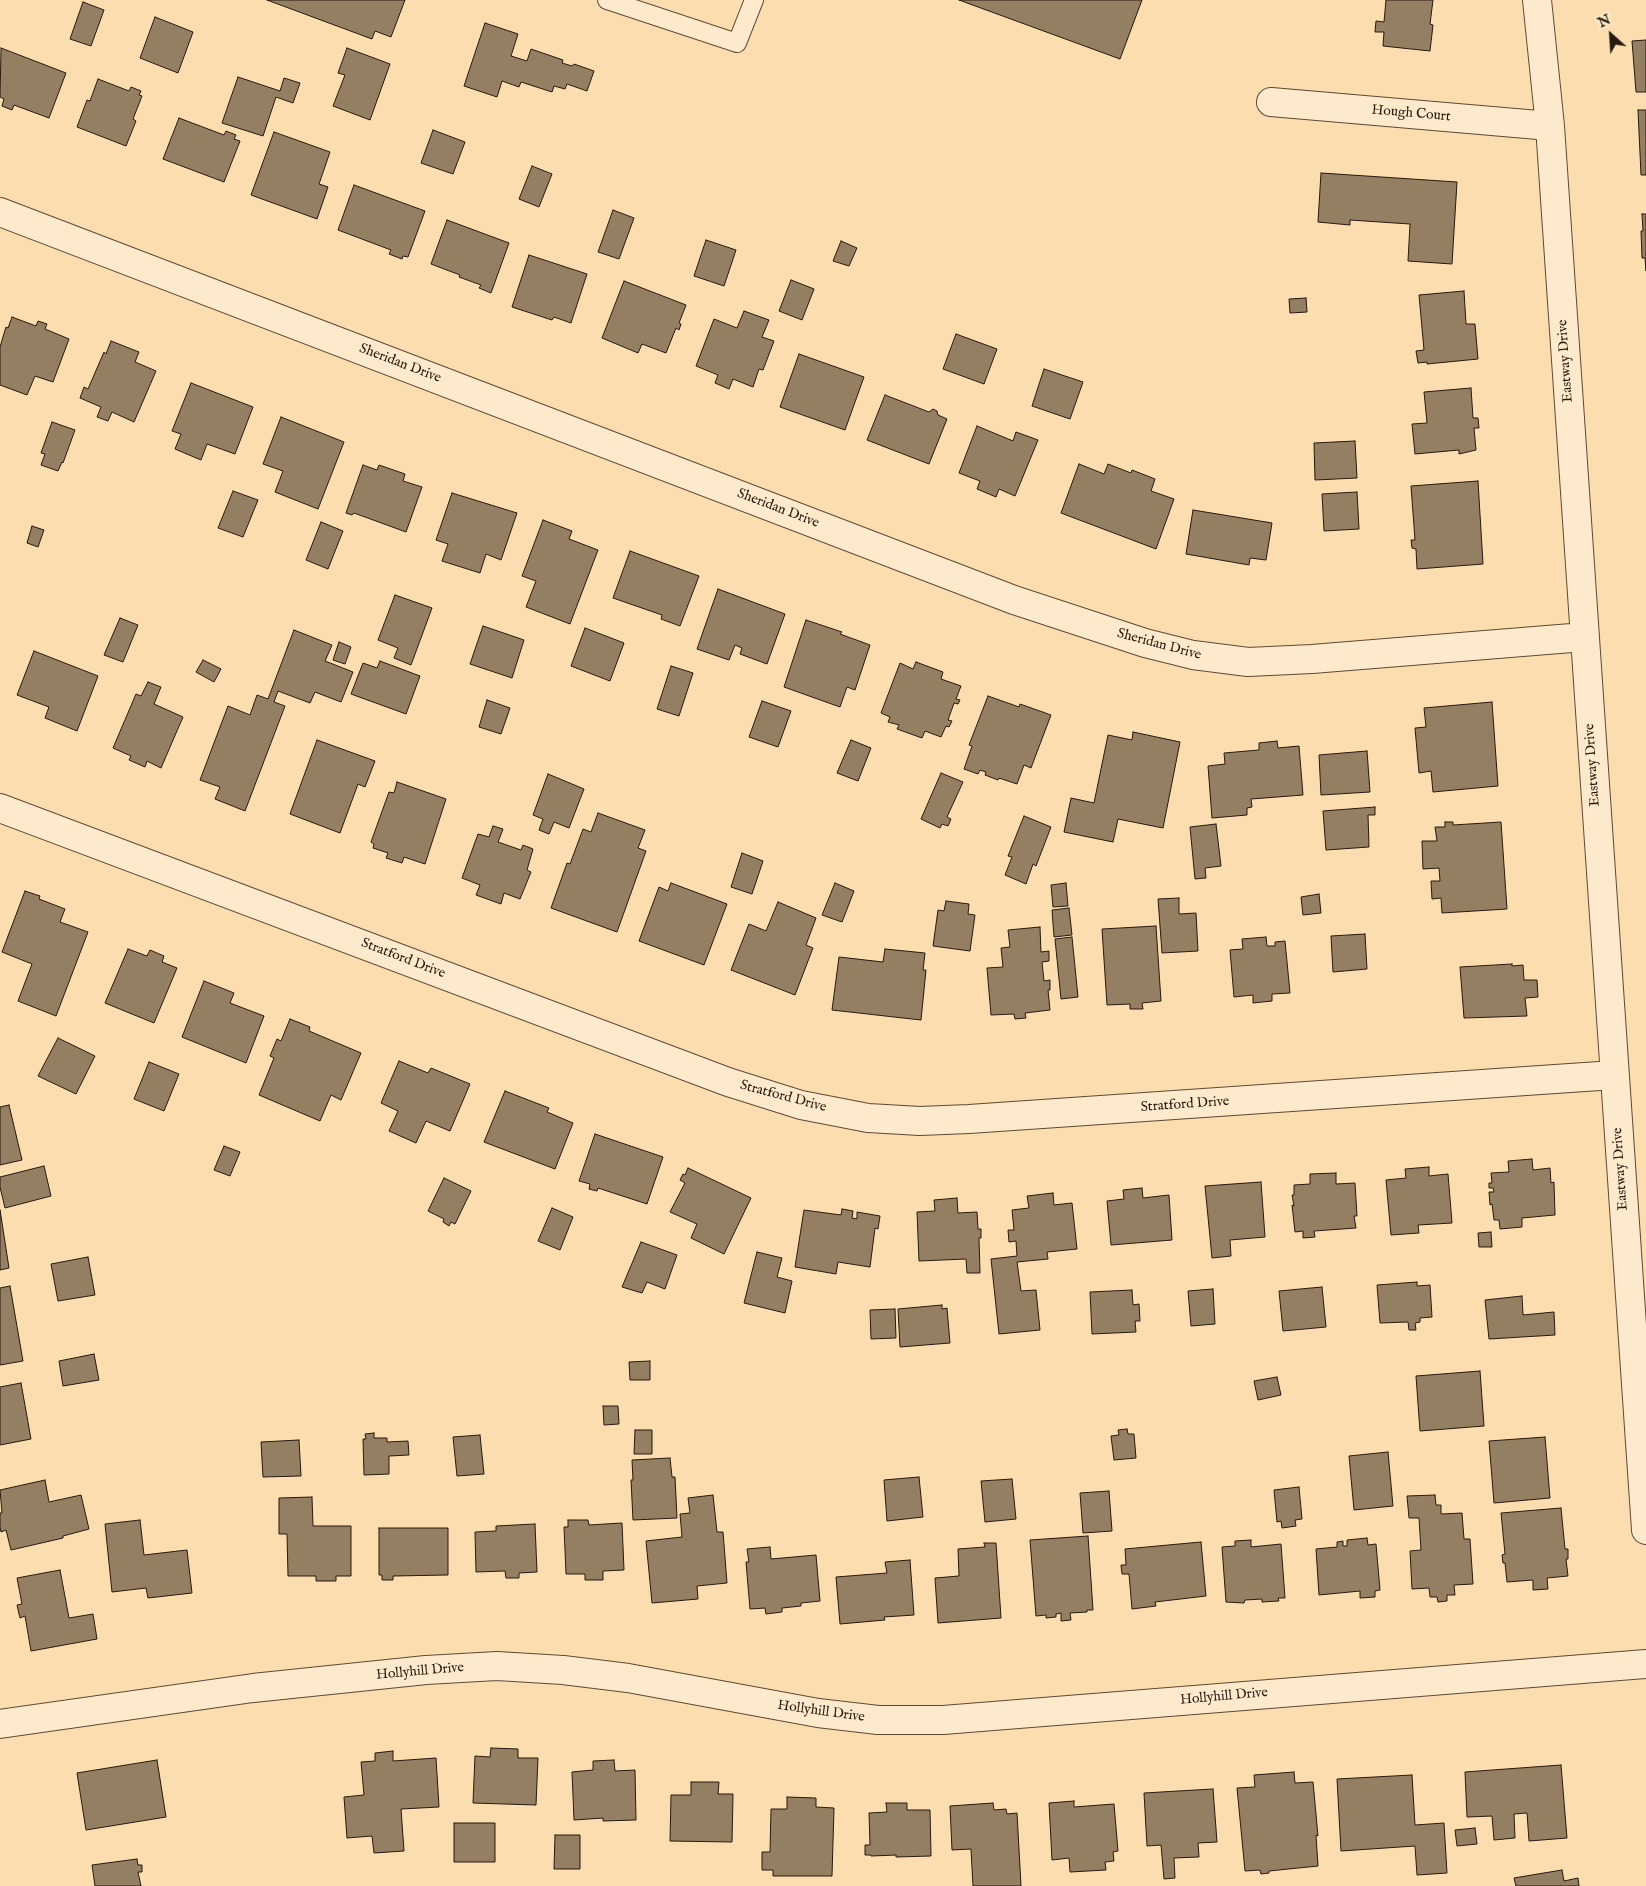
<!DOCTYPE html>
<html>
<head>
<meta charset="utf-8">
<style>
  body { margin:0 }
  #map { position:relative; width:1646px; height:1886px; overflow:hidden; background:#fcddaf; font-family:"IM FELL English",serif }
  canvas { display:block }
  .north { position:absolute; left:1586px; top:10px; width:50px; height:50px; -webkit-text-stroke:4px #fde9cb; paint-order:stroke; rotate:334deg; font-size:14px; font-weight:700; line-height:20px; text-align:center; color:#26190f }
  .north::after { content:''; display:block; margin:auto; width:18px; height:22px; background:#26190f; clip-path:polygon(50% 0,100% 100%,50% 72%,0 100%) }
</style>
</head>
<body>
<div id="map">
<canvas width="1646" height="1886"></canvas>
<div class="north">N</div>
</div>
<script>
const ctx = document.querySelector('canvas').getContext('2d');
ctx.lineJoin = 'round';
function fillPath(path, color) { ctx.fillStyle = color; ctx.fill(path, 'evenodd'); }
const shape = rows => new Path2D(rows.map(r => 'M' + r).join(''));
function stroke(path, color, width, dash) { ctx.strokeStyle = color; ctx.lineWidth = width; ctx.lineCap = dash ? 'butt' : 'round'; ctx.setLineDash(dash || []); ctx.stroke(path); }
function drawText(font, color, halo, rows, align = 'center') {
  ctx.font = font + ' "IM FELL English",serif'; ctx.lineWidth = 5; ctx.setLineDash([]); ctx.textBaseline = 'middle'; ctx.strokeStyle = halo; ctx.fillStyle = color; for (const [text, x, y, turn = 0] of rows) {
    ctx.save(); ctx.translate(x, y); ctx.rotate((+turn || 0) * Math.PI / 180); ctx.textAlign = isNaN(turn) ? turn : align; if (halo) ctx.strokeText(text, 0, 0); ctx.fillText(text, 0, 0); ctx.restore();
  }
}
const building = shape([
  [267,0,405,0,391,37,375,31,372,39,267,0],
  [959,0,1142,0,1120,59,959,0],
  [1386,0,1433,0,1430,24,1433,25,1430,51,1383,46,1384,32,1375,32,1376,21,1384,22,1386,0],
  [83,2,104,10,91,46,70,39,83,2],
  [155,17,193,32,178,73,140,58,155,17],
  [485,23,518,34,511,56,527,61,531,49,563,60,562,63,572,66,574,64,594,71,587,91,567,84,565,89,554,86,552,92,521,82,519,87,502,81,497,97,464,86,485,23],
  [1646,40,1646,92,1636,92,1632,41,1646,40],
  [1,48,66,73,49,118,14,105,12,110,2,106,4,99,0,97,1,48],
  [347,48,390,64,370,120,333,106,345,75,338,73,347,48],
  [238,77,280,91,284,78,300,83,293,103,276,97,263,136,222,123,238,77],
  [98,79,129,91,131,87,141,91,139,95,142,96,133,119,136,121,126,146,77,127,87,100,90,101,98,79],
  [1638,110,1646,110,1646,175,1641,175,1638,110],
  [179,118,224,135,226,131,236,135,234,139,240,141,224,182,163,159,179,118],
  [433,130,465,142,453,174,421,163,433,130],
  [274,132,330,152,319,184,328,187,317,219,251,195,274,132],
  [532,166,552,174,539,207,519,199,532,166],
  [1321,173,1457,182,1452,264,1408,261,1410,224,1350,220,1350,225,1318,222,1321,173],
  [354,185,425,211,408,257,403,256,402,259,389,254,391,250,338,230,354,185],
  [613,210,634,218,619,259,598,252,613,210],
  [1642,214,1646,214,1646,271,1645,258,1642,258,1641,231,1643,231,1642,214],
  [447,220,509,243,491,293,479,288,481,285,459,277,460,275,431,264,447,220],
  [706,240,736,250,724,286,694,276,706,240],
  [841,241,857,248,849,266,833,261,841,241],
  [529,255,587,274,571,323,554,317,552,320,512,307,529,255],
  [791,280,814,289,802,320,779,311,791,280],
  [624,281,686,305,679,323,681,324,679,330,676,328,666,353,642,344,638,353,602,338,624,281],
  [1464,291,1466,324,1475,324,1478,359,1427,364,1427,362,1418,363,1416,351,1424,350,1419,295,1464,291],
  [1306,298,1307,312,1290,313,1289,299,1306,298],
  [744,311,769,320,762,337,774,341,763,370,759,369,753,387,733,379,729,389,715,383,718,375,696,366,714,319,737,328,744,311],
  [12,317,36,326,38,321,47,324,45,329,69,339,53,382,35,376,27,395,0,385,0,347,6,327,8,328,12,317],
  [956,334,997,349,984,384,943,369,956,334],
  [111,341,139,352,135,362,156,371,134,422,112,412,108,421,97,417,101,407,80,398,84,387,88,389,104,352,106,354,111,341],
  [799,354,864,377,845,430,780,407,799,354],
  [1044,369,1083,382,1070,419,1032,406,1044,369],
  [191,383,253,407,235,454,207,444,201,460,175,449,181,434,172,431,191,383],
  [1471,388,1473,418,1478,418,1479,428,1474,428,1476,450,1459,454,1459,450,1415,454,1412,424,1427,423,1424,392,1471,388],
  [885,395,929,412,933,409,937,411,938,415,947,419,929,464,867,440,885,395],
  [281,417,344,442,318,509,275,492,283,471,263,464,281,417],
  [52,422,75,430,63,463,62,462,58,471,41,465,45,454,41,453,52,422],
  [977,426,1013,441,1016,432,1038,440,1015,496,999,489,996,497,977,489,980,481,959,473,977,426],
  [1355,441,1357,478,1315,480,1314,443,1355,441],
  [1079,464,1104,474,1108,464,1131,473,1132,470,1155,479,1151,491,1174,499,1156,549,1061,513,1079,464],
  [363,465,377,470,379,465,405,474,403,481,422,487,406,532,354,513,352,515,346,513,363,465],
  [1478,481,1483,564,1417,569,1416,549,1412,548,1411,540,1415,540,1411,486,1478,481],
  [233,491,258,500,243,537,218,528,233,491],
  [1357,492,1359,529,1324,531,1322,494,1357,492],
  [452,493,517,513,501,560,486,554,480,573,442,561,448,544,436,540,452,493],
  [1193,510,1272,523,1266,560,1250,558,1249,565,1186,554,1193,510],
  [543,520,572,531,569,539,598,550,570,624,526,607,536,581,522,576,543,520],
  [321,522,343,531,328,569,306,560,321,522],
  [32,526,44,530,38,547,27,543,32,526],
  [630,551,699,576,680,626,661,619,662,615,613,598,630,551],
  [718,589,785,614,767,664,740,654,742,648,735,645,729,660,697,649,718,589],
  [395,595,432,608,411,665,394,658,398,648,378,640,395,595],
  [120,618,138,625,123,662,104,655,120,618],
  [806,620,842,632,840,634,870,645,855,690,847,687,840,707,784,687,806,620],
  [483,626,524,640,512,678,470,664,483,626],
  [585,628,624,643,610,681,571,666,585,628],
  [294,630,332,645,325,661,353,672,341,702,315,692,310,703,278,691,274,702,285,706,245,811,215,799,220,787,200,780,228,706,250,715,257,695,268,699,294,630],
  [339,642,351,647,345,664,333,660,339,642],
  [34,651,98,676,77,731,45,718,49,707,17,695,34,651],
  [203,660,221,669,214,682,196,672,203,660],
  [380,661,420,676,406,714,351,694,363,663,377,668,380,661],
  [916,662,943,672,941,679,961,686,956,699,960,700,958,704,954,703,948,720,952,721,949,727,946,726,941,737,925,731,922,738,897,729,899,725,888,722,890,717,881,713,900,663,913,669,916,662],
  [671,666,693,673,679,716,657,709,671,666],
  [148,682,161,687,154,704,183,717,161,768,147,761,145,767,129,760,131,756,113,748,136,694,141,696,148,682],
  [988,696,1019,707,1020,704,1051,715,1031,768,1024,765,1017,784,999,778,998,780,985,775,986,772,980,770,978,774,964,769,972,746,969,745,988,696],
  [487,700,510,708,501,734,479,727,487,700],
  [762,701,791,711,778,747,749,737,762,701],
  [1492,702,1498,786,1433,792,1431,771,1419,773,1415,728,1426,727,1424,708,1492,702],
  [1133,732,1180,742,1163,828,1118,819,1113,842,1064,832,1071,798,1094,803,1108,735,1132,740,1133,732],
  [317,740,375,761,365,787,358,784,340,833,290,814,317,740],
  [851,740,871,748,858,781,837,773,851,740],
  [1277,741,1278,748,1299,746,1303,795,1251,799,1252,807,1247,808,1247,815,1212,818,1208,766,1225,764,1224,753,1259,750,1259,743,1277,741],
  [1367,751,1370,792,1321,795,1319,755,1367,751],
  [941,773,963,782,947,817,951,819,948,826,942,824,940,828,921,819,941,773],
  [548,774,584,789,569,828,554,822,549,834,539,830,543,819,533,815,548,774],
  [397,782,446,799,425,864,404,857,402,863,386,858,388,853,373,848,374,844,371,842,389,792,394,793,397,782],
  [1375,807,1375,815,1368,815,1369,847,1326,850,1323,811,1375,807],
  [598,813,645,830,638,848,646,851,617,932,551,908,567,863,570,864,583,829,591,832,598,813],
  [1024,816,1051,827,1036,866,1033,864,1026,884,1005,875,1012,857,1008,856,1024,816],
  [1445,822,1453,822,1453,825,1501,822,1507,909,1442,913,1441,898,1432,899,1431,881,1440,881,1439,868,1423,869,1422,841,1437,841,1435,827,1445,827,1445,822],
  [1216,824,1221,866,1205,868,1206,878,1195,879,1190,827,1216,824],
  [493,826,503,829,498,842,521,850,523,845,533,849,527,870,531,872,520,899,504,893,501,904,476,895,480,885,462,878,478,834,489,837,493,826],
  [742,853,763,861,752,894,731,887,742,853],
  [671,883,727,904,704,965,639,941,659,887,668,891,671,883],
  [835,883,854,891,842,922,822,915,835,883],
  [1066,883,1068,906,1053,907,1051,885,1066,883],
  [25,891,40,896,39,899,65,909,60,922,88,932,56,1016,18,1001,32,964,2,952,25,891],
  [1319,894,1321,913,1303,915,1301,897,1319,894],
  [1179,898,1179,914,1196,913,1198,951,1162,953,1158,899,1179,898],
  [946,901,969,904,968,914,975,915,970,951,933,946,938,910,944,911,946,901],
  [778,902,816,918,806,945,813,948,795,995,731,970,749,924,766,931,778,902],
  [1069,908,1072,935,1054,937,1052,910,1069,908],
  [1156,926,1161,1001,1142,1003,1143,1009,1130,1009,1130,1004,1107,1005,1102,929,1156,926],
  [1040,927,1041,952,1049,951,1049,961,1042,962,1044,981,1050,980,1050,990,1048,990,1050,1010,1025,1013,1026,1018,1015,1019,1014,1014,991,1015,987,968,1003,967,1001,948,1010,947,1008,930,1040,927],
  [1365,934,1367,969,1333,972,1331,936,1365,934],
  [1072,937,1078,997,1061,999,1055,939,1072,937],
  [1266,937,1267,946,1275,946,1275,942,1285,941,1290,993,1272,994,1272,1001,1253,1003,1253,995,1234,997,1230,950,1243,949,1242,939,1266,937],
  [128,949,147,956,150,950,164,956,162,962,177,968,154,1023,105,1003,128,949],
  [885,949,925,953,923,970,926,970,921,1020,832,1010,839,957,883,962,885,949],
  [1512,964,1512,966,1523,965,1524,980,1537,980,1538,997,1525,998,1527,1016,1464,1018,1460,967,1512,964],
  [204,981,234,993,230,1003,264,1016,246,1063,182,1037,204,981],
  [290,1019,310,1027,309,1031,361,1053,341,1100,331,1095,320,1121,259,1095,274,1058,270,1056,277,1039,281,1041,290,1019],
  [58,1038,95,1056,76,1094,38,1076,58,1038],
  [399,1061,428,1073,431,1068,470,1084,450,1131,426,1121,416,1143,389,1131,398,1111,381,1103,399,1061],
  [149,1062,179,1074,164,1111,134,1099,149,1062],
  [505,1091,549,1108,547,1112,573,1123,555,1169,484,1142,505,1091],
  [9,1105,22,1160,0,1165,0,1107,9,1105],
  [595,1134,663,1157,647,1204,598,1188,597,1191,589,1189,590,1184,579,1181,595,1134],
  [224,1146,240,1152,230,1176,214,1170,224,1146],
  [1532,1159,1533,1170,1550,1168,1551,1183,1554,1182,1555,1215,1522,1218,1522,1227,1500,1229,1499,1220,1494,1220,1492,1204,1490,1205,1489,1192,1494,1192,1493,1188,1489,1188,1489,1183,1492,1183,1491,1173,1509,1172,1508,1161,1532,1159],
  [44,1166,51,1196,5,1208,0,1187,0,1177,44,1166],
  [1429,1167,1429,1176,1448,1174,1452,1223,1418,1225,1419,1233,1391,1235,1386,1180,1406,1178,1405,1169,1429,1167],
  [688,1168,751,1198,724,1254,691,1238,697,1224,670,1212,685,1183,680,1180,683,1174,685,1175,688,1168],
  [1336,1173,1336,1184,1355,1183,1357,1216,1354,1216,1356,1228,1314,1231,1315,1237,1303,1238,1303,1231,1295,1232,1292,1205,1294,1206,1292,1195,1294,1195,1294,1185,1310,1184,1310,1174,1336,1173],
  [444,1178,471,1191,455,1224,451,1222,449,1226,443,1222,444,1219,428,1211,444,1178],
  [1261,1182,1265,1237,1230,1240,1231,1256,1212,1258,1205,1186,1261,1182],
  [1142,1188,1143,1198,1169,1195,1172,1240,1111,1245,1107,1201,1124,1199,1123,1190,1142,1188],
  [1053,1193,1054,1205,1072,1203,1077,1249,1047,1252,1048,1259,1017,1262,1021,1291,1036,1290,1040,1330,999,1334,991,1259,1017,1256,1016,1241,1009,1242,1008,1230,1014,1230,1012,1210,1029,1208,1027,1196,1053,1193],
  [957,1198,958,1213,977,1212,978,1229,981,1229,981,1238,979,1238,980,1273,967,1273,966,1259,919,1261,917,1212,935,1211,934,1200,957,1198],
  [552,1208,573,1217,560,1250,538,1241,552,1208],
  [842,1209,853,1211,852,1218,857,1219,857,1212,880,1216,878,1229,875,1228,870,1267,838,1262,836,1274,795,1267,804,1210,841,1215,842,1209],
  [0,1210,9,1268,0,1270,0,1210],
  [1491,1232,1492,1247,1479,1247,1478,1233,1491,1232],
  [641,1242,677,1255,665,1289,647,1282,642,1293,622,1287,641,1242],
  [757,1252,782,1258,777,1277,792,1281,785,1313,744,1303,757,1252],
  [88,1257,95,1295,58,1301,51,1264,88,1257],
  [1417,1282,1417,1286,1430,1285,1432,1317,1420,1318,1420,1322,1415,1323,1416,1330,1409,1330,1408,1322,1380,1323,1377,1285,1417,1282],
  [10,1286,23,1361,0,1365,0,1288,10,1286],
  [1322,1287,1326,1327,1283,1331,1279,1291,1322,1287],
  [1213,1289,1215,1324,1191,1326,1188,1291,1213,1289],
  [1132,1290,1133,1305,1139,1304,1140,1321,1135,1321,1136,1332,1092,1334,1090,1292,1132,1290],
  [1522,1296,1523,1315,1554,1312,1555,1335,1489,1339,1485,1300,1522,1296],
  [942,1305,942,1309,947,1308,950,1343,900,1347,898,1309,942,1305],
  [895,1309,896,1338,871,1339,870,1310,895,1309],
  [94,1354,99,1380,63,1386,59,1361,94,1354],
  [650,1361,650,1380,630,1380,629,1362,650,1361],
  [1480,1371,1484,1426,1420,1431,1416,1376,1480,1371],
  [1277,1377,1281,1395,1258,1400,1254,1381,1277,1377],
  [21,1383,31,1439,0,1445,0,1387,21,1383],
  [603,1406,618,1406,619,1424,604,1425,603,1406],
  [1127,1429,1128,1434,1134,1434,1136,1458,1114,1460,1111,1436,1119,1435,1118,1430,1127,1429],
  [635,1430,652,1430,652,1454,634,1454,635,1430],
  [374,1433,374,1438,387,1438,387,1442,408,1441,409,1455,389,1456,389,1474,364,1475,363,1439,366,1439,365,1434,374,1433],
  [480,1435,484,1474,457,1476,453,1437,480,1435],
  [1545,1437,1550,1498,1494,1503,1489,1441,1545,1437],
  [299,1440,301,1476,263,1477,261,1442,299,1440],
  [1388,1452,1393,1506,1354,1510,1349,1456,1388,1452],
  [670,1458,672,1477,675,1477,677,1518,633,1520,631,1480,633,1480,632,1460,670,1458],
  [919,1477,923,1517,887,1521,884,1480,919,1477],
  [1012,1479,1016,1519,985,1522,981,1481,1012,1479],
  [45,1480,49,1502,81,1495,89,1529,63,1536,63,1538,11,1550,6,1530,1,1532,0,1527,0,1513,2,1513,0,1490,45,1480],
  [1299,1487,1302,1519,1295,1520,1296,1526,1282,1528,1281,1521,1277,1522,1274,1490,1299,1487],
  [1109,1491,1112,1531,1083,1533,1080,1493,1109,1491],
  [713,1495,717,1532,723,1532,727,1583,697,1586,698,1599,652,1603,646,1541,682,1537,680,1514,690,1513,688,1498,713,1495],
  [1435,1495,1436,1505,1441,1505,1441,1514,1462,1513,1464,1539,1470,1539,1473,1584,1454,1585,1455,1595,1447,1595,1447,1601,1438,1602,1437,1597,1430,1597,1429,1588,1412,1589,1410,1551,1421,1550,1419,1518,1409,1518,1407,1496,1435,1495],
  [312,1497,313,1526,351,1526,351,1576,336,1576,336,1581,316,1581,316,1576,288,1576,287,1534,279,1534,279,1498,312,1497],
  [1561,1508,1565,1549,1568,1549,1568,1559,1566,1559,1568,1576,1547,1578,1548,1589,1533,1590,1533,1580,1507,1582,1505,1563,1503,1563,1502,1555,1505,1554,1501,1513,1561,1508],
  [140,1520,144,1555,187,1550,192,1593,148,1598,146,1588,112,1592,105,1524,140,1520],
  [568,1520,588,1520,589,1525,622,1523,624,1570,603,1571,603,1580,585,1580,585,1574,566,1574,564,1527,568,1527,568,1520],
  [535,1524,537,1572,519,1573,519,1578,506,1578,505,1571,476,1572,475,1532,496,1531,496,1526,535,1524],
  [379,1528,448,1528,448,1575,393,1576,393,1580,382,1580,382,1575,379,1575,379,1528],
  [1088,1536,1093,1610,1087,1610,1087,1612,1070,1613,1071,1620,1061,1621,1061,1613,1056,1614,1056,1617,1046,1618,1046,1615,1036,1616,1030,1540,1088,1536],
  [1367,1538,1368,1545,1376,1544,1380,1590,1375,1591,1375,1597,1360,1598,1360,1591,1319,1595,1316,1549,1337,1547,1337,1542,1343,1541,1343,1546,1347,1546,1347,1540,1367,1538],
  [1251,1540,1251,1547,1281,1544,1285,1598,1278,1598,1279,1601,1262,1602,1262,1599,1245,1600,1244,1603,1226,1602,1222,1547,1235,1546,1235,1541,1251,1540],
  [1201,1542,1206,1596,1155,1602,1156,1606,1132,1609,1129,1574,1122,1574,1121,1565,1126,1565,1125,1549,1201,1542],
  [984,1543,996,1543,1001,1618,938,1623,935,1578,959,1576,958,1549,985,1547,984,1543],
  [770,1547,771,1559,816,1555,820,1601,801,1603,801,1606,782,1608,782,1612,766,1614,765,1608,750,1609,746,1562,749,1562,747,1549,770,1547],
  [910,1560,914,1615,884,1617,885,1620,840,1624,836,1577,887,1573,885,1562,910,1560],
  [60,1570,69,1618,93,1614,97,1639,31,1651,25,1616,20,1618,17,1605,22,1604,17,1578,60,1570],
  [491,1748,518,1749,518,1758,538,1758,536,1805,473,1803,475,1756,490,1757,491,1748],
  [393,1751,393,1761,436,1758,439,1807,401,1809,404,1851,374,1853,372,1836,347,1838,344,1797,364,1795,361,1762,375,1761,375,1753,393,1751],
  [157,1760,166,1817,86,1830,77,1773,157,1760],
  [614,1760,615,1771,635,1770,636,1820,603,1821,603,1818,574,1820,572,1772,593,1770,593,1761,614,1760],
  [1561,1765,1567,1838,1529,1841,1527,1813,1514,1814,1515,1838,1494,1840,1492,1816,1467,1817,1465,1772,1561,1765],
  [1294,1772,1295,1783,1313,1782,1318,1836,1316,1835,1318,1866,1269,1871,1269,1873,1261,1874,1260,1870,1245,1871,1237,1788,1255,1787,1254,1775,1294,1772],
  [1412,1775,1415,1825,1444,1823,1447,1873,1417,1875,1415,1846,1341,1851,1337,1779,1412,1775],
  [691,1782,719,1782,718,1794,733,1794,732,1842,670,1841,671,1795,691,1795,691,1782],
  [1213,1789,1217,1842,1198,1843,1199,1857,1174,1858,1175,1878,1164,1879,1161,1845,1147,1846,1144,1793,1213,1789],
  [787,1797,816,1798,816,1807,834,1808,832,1876,773,1876,773,1870,762,1870,762,1852,770,1852,771,1809,787,1809,787,1797],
  [1074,1801,1074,1807,1114,1804,1118,1851,1113,1852,1114,1861,1105,1862,1106,1870,1070,1872,1069,1858,1052,1860,1049,1803,1074,1801],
  [886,1803,907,1803,907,1810,930,1810,931,1856,896,1857,896,1855,871,1856,870,1855,865,1855,865,1845,870,1845,869,1813,887,1812,886,1803],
  [993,1803,994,1810,1006,1809,1007,1814,1017,1813,1021,1886,973,1886,971,1849,952,1850,950,1806,993,1803],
  [454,1823,495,1823,495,1862,454,1862,454,1823],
  [1475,1828,1477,1844,1457,1846,1455,1830,1475,1828],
  [555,1835,580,1835,580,1869,554,1869,555,1835],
  [137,1859,138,1865,142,1865,142,1872,138,1872,141,1886,95,1886,92,1865,137,1859],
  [1562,1870,1564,1881,1578,1878,1579,1886,1516,1886,1514,1878,1562,1870]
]);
fillPath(building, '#957f62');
stroke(building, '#26190f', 1);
const service = shape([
  [607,0,737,43,754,0]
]);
const minor = shape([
  [1537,0,1550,126,1646,1530],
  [1271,102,1550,126],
  [0,212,1014,600,1145,643,1193,655,1248,662,1312,659,1584,637],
  [0,808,728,1082,801,1105,868,1118,920,1121,969,1119,1614,1075],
  [0,1724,253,1688,426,1670,497,1666,563,1670,628,1678,818,1713,878,1720,943,1720,1646,1664]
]);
stroke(service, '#5c4a37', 20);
stroke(minor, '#5c4a37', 30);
stroke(service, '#fde9cb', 18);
stroke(minor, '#fde9cb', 28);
drawText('14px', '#26190f', '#fde9cb', [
  ["Hough Court",1411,114,5],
  ["Eastway Drive",1566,361,-94],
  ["Sheridan Drive",400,364,21],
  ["Sheridan Drive",778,509,21],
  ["Sheridan Drive",1159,645,15],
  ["Eastway Drive",1593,765,-94],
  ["Stratford Drive",403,959,21],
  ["Stratford Drive",783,1097,15],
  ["Stratford Drive",1185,1105,-4],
  ["Eastway Drive",1621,1169,-94],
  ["Hollyhill Drive",420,1672,-5],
  ["Hollyhill Drive",1224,1697,-5],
  ["Hollyhill Drive",821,1712,8]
]);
</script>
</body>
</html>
